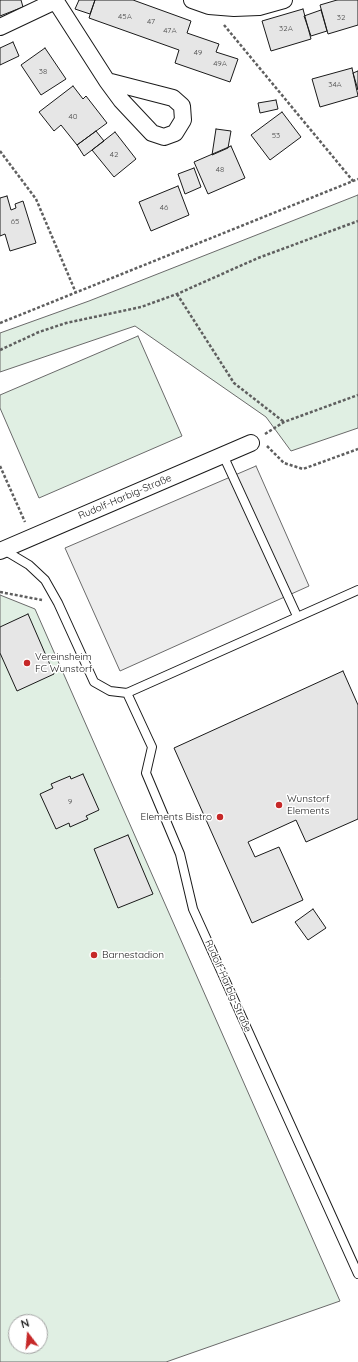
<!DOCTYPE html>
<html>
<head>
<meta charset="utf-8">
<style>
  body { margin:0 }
  #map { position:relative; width:358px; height:1362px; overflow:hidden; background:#fff; font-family:Quicksand,sans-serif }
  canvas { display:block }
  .north { position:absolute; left:8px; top:1314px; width:40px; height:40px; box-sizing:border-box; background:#fff; border:1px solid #a3a3a3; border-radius:50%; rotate:344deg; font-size:11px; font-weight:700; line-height:16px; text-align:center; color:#1a1a1a }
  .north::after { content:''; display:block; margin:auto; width:14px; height:18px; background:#c62828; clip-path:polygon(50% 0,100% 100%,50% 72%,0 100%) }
</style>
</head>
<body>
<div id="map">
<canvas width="358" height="1362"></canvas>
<div class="north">N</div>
</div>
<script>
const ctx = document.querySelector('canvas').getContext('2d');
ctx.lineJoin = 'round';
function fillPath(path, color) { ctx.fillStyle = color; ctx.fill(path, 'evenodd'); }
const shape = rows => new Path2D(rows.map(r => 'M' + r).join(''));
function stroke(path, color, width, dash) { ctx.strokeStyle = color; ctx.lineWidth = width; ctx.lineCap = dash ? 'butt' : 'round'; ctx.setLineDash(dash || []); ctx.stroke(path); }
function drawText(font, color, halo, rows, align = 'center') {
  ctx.font = font + ' Quicksand,sans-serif'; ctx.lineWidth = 3; ctx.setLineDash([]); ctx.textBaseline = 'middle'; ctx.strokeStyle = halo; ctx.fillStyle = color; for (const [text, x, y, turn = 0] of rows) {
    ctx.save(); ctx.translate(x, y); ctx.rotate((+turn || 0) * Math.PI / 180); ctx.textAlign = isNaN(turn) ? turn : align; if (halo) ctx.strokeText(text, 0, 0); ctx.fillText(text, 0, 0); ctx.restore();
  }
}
const green = shape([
  [358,195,358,428,291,451,266,417,135,326,0,372,0,333,89,301,358,195],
  [138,336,182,436,39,498,0,408,0,395,138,336],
  [0,595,35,609,340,1301,166,1362,0,1362,0,595],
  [16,1322,40,1322,40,1346,16,1346,16,1322]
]);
fillPath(green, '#e0efe3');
stroke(green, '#6a6a6a', 1);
const parking = shape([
  [256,466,309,586,120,671,65,548,256,466]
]);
fillPath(parking, '#ededed');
stroke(parking, '#6a6a6a', 1);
const building = shape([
  [0,0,21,0,23,7,0,16,0,0],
  [79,0,95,0,90,14,75,9,79,0],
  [95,0,133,0,191,21,187,33,219,44,216,52,238,59,230,82,175,63,179,50,89,18,95,0],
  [337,0,358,0,358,25,328,34,320,5,337,0],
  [303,9,311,39,271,51,262,21,303,9],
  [321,10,327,31,311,36,304,16,321,10],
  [13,42,19,56,0,65,0,48,13,42],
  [45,48,66,79,41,95,21,65,45,48],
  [352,68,358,96,320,107,312,79,352,68],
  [358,71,358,90,353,73,358,71],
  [73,86,83,99,86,96,107,123,77,145,61,125,54,131,39,112,73,86],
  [276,100,278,109,260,113,258,103,276,100],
  [282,112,301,137,270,160,251,135,282,112],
  [216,129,231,131,228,148,212,155,216,129],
  [96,131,104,141,84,156,77,145,96,131],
  [115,132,136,159,114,177,92,150,115,132],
  [231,146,245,178,208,194,194,162,231,146],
  [194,168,201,187,185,194,178,174,194,168],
  [178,186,189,215,151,231,139,202,178,186],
  [7,196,11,210,16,208,15,204,23,201,36,243,10,251,5,234,0,236,0,198,7,196],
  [28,614,54,674,17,691,0,653,0,627,28,614],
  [343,671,358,705,358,819,306,842,296,820,248,842,255,857,279,847,303,900,252,923,174,748,343,671],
  [83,774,99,810,86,816,88,819,70,827,69,823,56,829,40,794,53,788,51,784,70,776,71,779,83,774],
  [128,835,153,894,118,908,94,849,128,835],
  [313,909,326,928,308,940,295,922,313,909]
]);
fillPath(building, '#e6e6e6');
stroke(building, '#1a1a1a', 1);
const lane = shape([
  [223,455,297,616],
  [4,550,29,565,45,580,58,603,94,682,110,691,127,693,358,590],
  [127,693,152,747,146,773,180,854,193,909,358,1274]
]);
const street = shape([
  [55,0,107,81,121,100,152,133,164,137,175,133,183,120,182,106,173,98,107,81],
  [192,0,209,6,234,8,259,7,284,0],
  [0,27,55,1],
  [0,551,251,443]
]);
stroke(lane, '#1a1a1a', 10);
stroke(street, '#1a1a1a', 18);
stroke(shape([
  [224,25,353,181],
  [0,151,36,199,76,293],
  [177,294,234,383,284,422],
  [0,323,358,179],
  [0,350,39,332,66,323,141,307,177,294,258,258,358,221],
  [265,434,284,422,358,395],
  [267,446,284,463,303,469,358,449],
  [0,466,25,522],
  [0,592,42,600]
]), '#5f5f5f', 2.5, [3, 2]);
stroke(lane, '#fff', 8);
stroke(street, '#fff', 16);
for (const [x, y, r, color] of [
  [27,663,4,"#c62828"],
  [279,805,4,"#c62828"],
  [220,817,4,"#c62828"],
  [94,955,4,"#c62828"]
]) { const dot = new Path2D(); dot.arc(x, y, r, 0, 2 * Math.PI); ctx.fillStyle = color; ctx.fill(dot); stroke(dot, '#fff', 1.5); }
drawText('8px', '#4d4d4d', null, [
  ["45A",125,17],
  ["32",341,18],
  ["47",151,22],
  ["32A",286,29],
  ["47A",170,31],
  ["49",198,53],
  ["49A",220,64],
  ["38",43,72],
  ["34A",335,85],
  ["40",73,117],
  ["53",276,136],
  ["42",114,155],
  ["48",220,170],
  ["46",164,208],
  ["65",15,222],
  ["9",70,802]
]);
drawText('10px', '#1a1a1a', '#fff', [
  ["Rudolf-Harbig-Straße",125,497,-23],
  ["Rudolf-Harbig-Straße",228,986,66]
]);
drawText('10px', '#1a1a1a', '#fff', [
  ["Vereinsheim",35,657],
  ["FC Wunstorf",35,669],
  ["Wunstorf",287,799],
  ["Elements",287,811],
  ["Elements Bistro",212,817,"right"],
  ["Barnestadion",102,955]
], 'left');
</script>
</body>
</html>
